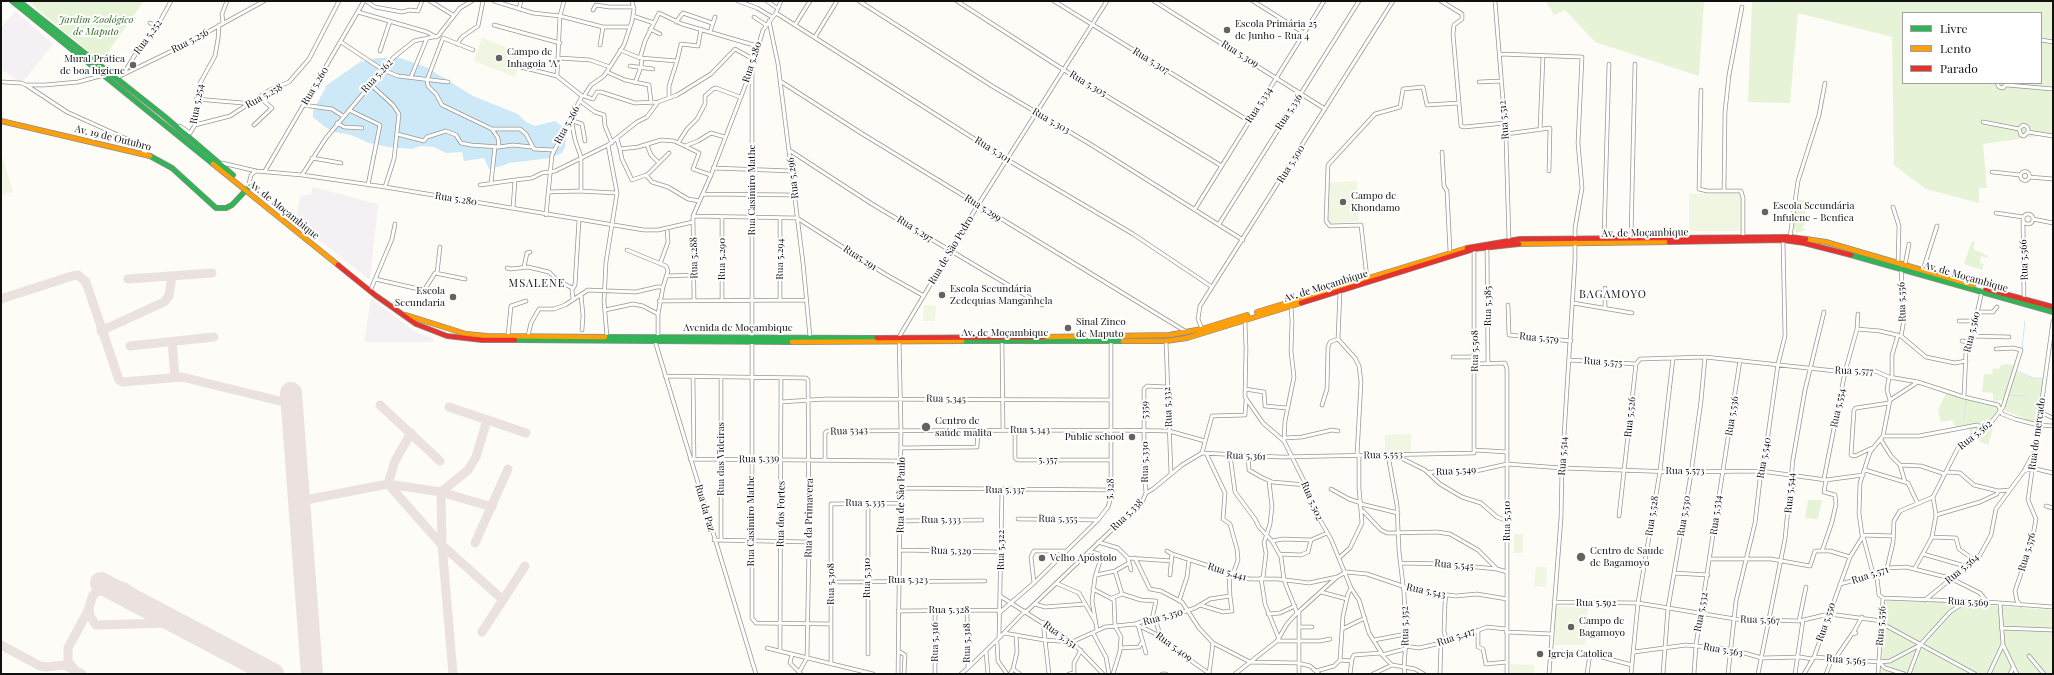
<!DOCTYPE html>
<html>
<head>
<meta charset="utf-8">
<style>
  body { margin:0 }
  #map { position:relative; width:2054px; height:675px; overflow:hidden; background:#fdfcf7; font-family:"Playfair Display",serif }
  canvas { display:block }
  .frame { position:absolute; inset:0; border:2px solid #111; pointer-events:none }
  .legend { position:absolute; left:1902px; top:12px; width:140px; height:72px; box-sizing:border-box; background:#fff; border:1px solid #a0a0a0; margin:0; padding:5px 7px; list-style:none; font-size:12px; color:#111 }
  .legend li { display:flex; align-items:center; gap:8px; height:20px }
  .legend b { width:20px; border:1px solid #a0a0a0 }
</style>
</head>
<body>
<div id="map">
<canvas width="2054" height="675"></canvas>
<div class="frame"></div>
<ul class="legend">
<li><b style="height:5px;background:#30b455"></b>Livre</li>
<li><b style="height:5px;background:#ff9f0a"></b>Lento</li>
<li><b style="height:5px;background:#e5322d"></b>Parado</li>
</ul>
</div>
<script>
const ctx = document.querySelector('canvas').getContext('2d');
ctx.lineJoin = 'round';
function fillPath(path, color) { ctx.fillStyle = color; ctx.fill(path, 'evenodd'); }
const shape = rows => new Path2D(rows.map(r => 'M' + r).join(''));
function stroke(path, color, width, dash) { ctx.strokeStyle = color; ctx.lineWidth = width; ctx.lineCap = dash ? 'butt' : 'round'; ctx.setLineDash(dash || []); ctx.stroke(path); }
function drawText(font, color, halo, rows, align = 'center') {
  ctx.font = font + ' "Playfair Display",serif'; ctx.lineWidth = 4; ctx.setLineDash([]); ctx.textBaseline = 'middle'; ctx.strokeStyle = halo; ctx.fillStyle = color; for (const [text, x, y, turn = 0] of rows) {
    ctx.save(); ctx.translate(x, y); ctx.rotate((+turn || 0) * Math.PI / 180); ctx.textAlign = isNaN(turn) ? turn : align; if (halo) ctx.strokeText(text, 0, 0); ctx.fillText(text, 0, 0); ctx.restore();
  }
}
fillPath(shape([
  [15,11,53,44,22,83,1,69,1,28],
  [313,187,378,204,370,280,295,221,301,195,311,195],
  [371,298,415,332,433,338,434,342,364,342]
]), '#f5f0f3');
fillPath(shape([
  [28,1,144,1,101,62],
  [1546,1,1704,1,1699,76,1595,42,1565,10,1554,15],
  [1752,1,2053,1,2053,134,1983,144,1987,188,1979,188,1979,203,1926,189,1894,165,1892,37,1798,13,1790,103,1748,102],
  [1903,13,2041,13,2041,83,1903,83],
  [1798,200,1805,200,1805,224,1802,228,1806,230,1796,233,1793,226,1793,217],
  [1972,241,1975,242,1973,249,1988,256,1987,258,1981,256,1980,263,1984,264,1982,270,1964,264],
  [2006,364,2015,365,2004,400,1993,401,1993,393,1982,392,1984,374,1992,374,1993,368,1999,369,2001,365],
  [2015,371,2034,378,2044,379,2037,424,2004,410],
  [1946,393,1999,407,1988,445,1974,439,1967,426,1956,428,1952,420,1941,422,1938,410],
  [1808,500,1822,500,1818,519,1805,518],
  [1886,601,1950,602,2053,610,2053,674,1881,674]
]), '#e7f3d7');
fillPath(shape([
  [482,38,523,54,515,77,474,61],
  [2,155,13,192,1,195,1,156],
  [1357,181,1359,221,1328,224,1327,183],
  [1741,193,1741,231,1689,231,1689,194],
  [924,305,936,306,935,321,923,321],
  [1411,434,1411,454,1385,454,1385,435],
  [1514,534,1523,534,1523,553,1514,553],
  [1536,567,1547,567,1546,587,1534,586],
  [1556,606,1588,608,1585,645,1554,645],
  [1510,664,1534,665,1534,674,1510,674]
]), '#f0f6e1');
fillPath(shape([
  [377,58,400,58,426,67,473,96,518,114,526,122,535,126,555,121,563,127,566,135,565,147,562,153,551,158,509,163,502,166,489,169,484,158,464,161,462,152,446,153,434,147,421,146,412,149,388,147,369,143,351,135,335,132,325,127,313,117,313,111,327,85,360,62]
]), '#cde8f7');
stroke(shape([
  [2022,348,2025,321],
  [2015,370,2033,378,2044,378],
  [2007,395,2025,396],
  [1964,420,1966,399]
]), '#cde8f7', 1);
stroke(shape([
  [128,279,212,273],
  [1,299,72,276,78,275,86,282,119,380,123,382,182,377,292,404],
  [101,331,164,302,169,296,172,276],
  [172,342,175,377],
  [130,346,214,337],
  [380,405,440,461],
  [449,407,526,433],
  [411,433,395,461,388,484,442,545,503,600],
  [300,501,388,484,441,492,492,507],
  [475,543,508,469],
  [136,601,131,592,125,587,114,584,106,585,93,595,89,607,90,616,96,625,167,623,181,625],
  [482,632,525,566],
  [1,645,40,666,46,667,64,665,82,674],
  [75,670,68,661,68,648,89,609],
  [453,674,442,545,441,492,468,470,476,457,487,420]
]), '#ebe1df', 9);
stroke(shape([
  [291,393,312,674],
  [101,583,273,674]
]), '#ebe1df', 22);
const street = shape([
  [366,1,375,7,402,12,410,10,418,11,422,1],
  [430,1,453,15],
  [494,1,533,13,560,16,603,27,630,27],
  [738,1,757,8,772,17],
  [767,1,777,8],
  [859,1,992,86,1090,144,1243,240],
  [957,1,1064,70,1220,165],
  [1054,1,1249,121],
  [1154,1,1325,109],
  [1253,1,1304,33],
  [1441,1,1462,14,1462,19,1454,25,1453,34,1461,126,1464,127,1505,123],
  [1495,1,1506,138,1509,240],
  [519,9,521,1],
  [593,10,596,5,609,7,633,7],
  [358,12,427,32,436,37],
  [776,13,1006,159,1133,234,1212,287],
  [633,16,654,23],
  [754,17,766,25],
  [769,21,778,64,803,263,810,337],
  [676,22,683,13,712,23],
  [150,23,158,27],
  [223,23,222,14,227,1],
  [494,25,560,43],
  [795,25,810,1],
  [650,29,660,34],
  [710,32,715,17],
  [815,37,837,1],
  [443,38,427,80,428,86,436,94,442,105,492,129,520,129,526,134,534,149,553,150],
  [443,38,473,50],
  [2041,40,2053,42],
  [341,42,383,70,398,76,448,82],
  [457,44,462,37,478,26,483,1],
  [600,45,603,27],
  [620,50,640,58,677,61,669,86,669,98],
  [380,51,390,21],
  [1500,54,1582,57,1578,143,1582,188,1575,228,1575,260,1562,468,1561,518,1549,674],
  [559,58,590,60,610,67],
  [640,58,645,41,659,13,682,24,757,46],
  [677,61,681,44,698,46,701,29],
  [630,66,653,69],
  [521,67,557,76,582,96,552,155,546,215],
  [752,68,752,618,756,623,831,624],
  [607,72,625,80,649,85,651,102],
  [124,73,138,50,153,34,171,1],
  [557,76,560,16,564,1],
  [411,77,427,38],
  [116,78,184,45,264,1],
  [780,81,861,133,1185,331],
  [3,82,21,83,26,85,45,85,78,82,104,75],
  [1479,82,1501,81],
  [635,83,641,67,642,58],
  [1997,83,1999,87,2003,88,2007,83],
  [370,84,393,105,399,114,394,159,385,187],
  [26,85,67,112,138,144,147,155],
  [2007,85,2053,89],
  [1701,90,1699,189,1707,191,1741,191,1743,198,1743,236],
  [584,96,593,99,597,92,601,92,635,103,658,102,677,95,711,74,735,49,753,59],
  [584,96,591,85,604,76,624,45,632,21,634,9,632,1],
  [196,99,243,103,247,105],
  [580,101,595,112,604,115,605,126,612,143],
  [303,105,332,109,343,116],
  [349,110,380,125,368,185],
  [571,118,575,140,581,157,581,191],
  [573,121,582,124,585,141],
  [1983,122,2019,129],
  [337,123,344,127,362,128],
  [195,125,230,116,270,90,289,82,309,59,339,1],
  [254,125,272,108,259,97],
  [180,126,190,133,195,125,200,83,215,56,218,39,219,25],
  [492,129,498,138,499,147],
  [2019,129,2023,125,2026,126,2028,128,2028,132],
  [2019,129,2021,135,2024,136,2028,132],
  [1540,130,1543,56],
  [2028,132,2053,136],
  [397,134,424,141,427,137,446,131,456,135,461,143,471,145,499,147,513,145,532,147],
  [1506,134,1550,128,1549,171],
  [617,139,620,149,638,147,661,140,674,141,685,146,699,153,693,169,711,175],
  [678,143,687,129,697,119,705,104,705,96,713,89,716,88,740,97],
  [647,145,651,155,659,163],
  [685,146,698,141,711,133,725,137],
  [620,149,622,159,632,180,646,175,652,182,668,187,688,199,699,201],
  [789,150,872,204,1042,305],
  [1442,152,1444,186,1447,191,1450,252],
  [312,158,341,163],
  [222,163,256,171,302,175,385,187,644,230,658,230,693,222],
  [713,168,792,171],
  [265,171,364,1],
  '2020.5 176a4.5 4.5 0 1 1 9 0a4.5 4.5 0 1 1-9 0Z',
  [1992,172,2020,175],
  [302,175,326,138,393,58,414,41,438,36,460,8,472,1],
  [646,176,669,153],
  [2029,177,2053,179],
  [491,183,495,147],
  [480,185,515,180],
  [248,188,251,175,256,171],
  [1724,191,1725,112,1729,75,1742,7],
  [549,192,578,191,617,193],
  [703,194,795,195],
  [1893,207,1899,226,1898,263],
  [513,208,515,180,532,178,542,173,555,171,608,145,637,122,647,117,658,102],
  [1195,209,1324,1],
  [1996,213,2023,217],
  '2023 219a5 5 0 1 1 10 0a5 5 0 1 1-10 0Z',
  [693,216,797,218,885,274,924,296],
  [693,216,711,175,752,68,763,30,776,13,781,1],
  [693,216,694,300],
  [722,218,722,300],
  [2033,219,2053,223],
  [2023,221,2024,299],
  [1219,224,1359,1],
  [1790,237,1798,181,1819,115,1825,83],
  [1604,238,1609,64],
  [1631,238,1635,64],
  [1487,247,1488,364],
  [627,250,666,266,668,271,663,287],
  [660,264,668,242,667,228],
  [1905,265,1909,244],
  [524,267,527,253,530,252],
  [507,268,511,269,528,267,549,272,557,280,572,288],
  [1901,268,1904,320,1901,336],
  [1923,270,1937,226],
  [437,273,440,247],
  [666,276,694,275],
  [1367,278,1361,225,1330,226,1326,221,1328,165,1375,114,1400,107,1403,89,1423,87,1427,105,1459,103],
  [375,279,423,290,425,289,435,273,465,279],
  [371,289,392,239,395,224],
  [1340,291,1338,339,1355,358,1359,366,1361,382,1357,455],
  [581,295,583,315,582,330],
  [573,299,572,290,575,285,579,220],
  [780,300,780,218],
  [659,301,807,300],
  [1573,303,1632,313],
  [1508,305,1509,335,1571,341],
  [1605,308,1605,288],
  [605,310,633,304,643,306,658,314],
  [1977,312,1993,312,1997,307],
  [1959,321,1975,321],
  [1245,322,1246,348,1245,397,1263,423,1284,441,1306,485,1316,513,1331,539,1351,588,1359,600,1369,633,1384,657,1392,665,1404,667,1405,674],
  [1202,329,1198,319,1200,306,1393,1],
  [1857,329,1880,331,1901,336,1926,357,1955,363,1966,361],
  [508,336,511,306,526,301],
  [528,336,531,323,539,309,554,309,565,305,588,290,636,292,657,287,663,287,658,314,658,337],
  [1972,336,2009,337],
  [607,337,604,301,606,262,617,193,608,145],
  [655,341,756,674],
  [1166,341,1171,474],
  [1962,341,1969,342],
  [1002,342,1003,430],
  [1453,357,1475,357],
  [1569,360,1636,364],
  [1475,364,1505,363,1507,369,1507,674],
  [665,376,806,378,808,380,809,542,807,658,799,672],
  [693,377,694,459],
  [1892,378,1892,355,1898,335],
  [1245,389,1264,392,1265,406,1287,408],
  [1964,397,1966,352,1972,336,1982,291],
  [1890,400,1918,382],
  [781,402,825,399,1111,400],
  [1322,405,1327,389,1328,347,1330,342,1338,339],
  [2040,412,2053,418],
  [1015,430,1015,458,1017,460,1111,460],
  [1883,436,1919,436,1977,425,1982,427],
  [1284,438,1302,437,1332,430,1338,431],
  [1881,440,1891,456,1900,465,1905,482],
  [1284,441,1285,421,1294,377,1291,351,1292,321,1291,306],
  [901,448,977,447,978,430],
  [1872,448,1855,456,1851,455,1854,410,1856,408,1889,403],
  [1475,450,1507,452],
  [1202,453,1280,457,1474,453,1474,249],
  [1207,455,1225,493,1223,519,1230,524,1237,549,1238,560,1233,574],
  [1230,455,1235,492,1255,519,1259,527,1272,541,1281,557,1284,580,1297,613],
  [1248,455,1249,470,1261,477,1272,482,1306,485],
  [1388,455,1397,505,1399,551,1404,593,1406,640,1404,667,1415,669,1424,674],
  [1395,455,1425,470,1440,484,1462,497,1481,503,1497,517,1507,521],
  [690,459,901,461],
  [825,460,825,433,827,431,1111,430,1169,431,1205,441],
  [1900,465,1921,466,1945,474],
  [1865,470,1908,483,1917,502],
  [2024,471,2032,468,2053,473],
  [1946,472,1960,473,1974,485,1998,491],
  [1428,473,1443,470,1476,471,1507,464,1562,468,1675,472,1761,471,1826,480,1863,475],
  [1824,479,1845,372,1857,329,1858,314],
  [900,488,1111,490],
  [1331,489,1349,499,1361,503],
  [1146,493,1144,471,1144,389,1147,386,1167,387],
  [1933,497,1958,448,1982,427,1990,424,2003,407,2021,350,2013,348,1996,349],
  [868,503,868,654],
  [1361,504,1398,513],
  [2046,506,2053,508],
  [1363,511,1381,530,1387,533,1437,532,1450,534,1478,550,1497,569],
  [1936,515,1980,502,1997,494,1998,491,2009,490],
  [1619,516,1636,364,1640,359,1705,357,1845,372,1875,371,1889,377,1918,382,1964,397,1998,405,2002,414,2015,419,2038,425,2053,426],
  [1018,519,1098,520],
  [900,521,982,520],
  [1862,535,1859,513,1860,483,1870,452,1883,436,1890,400,1887,390,1889,377],
  [1862,535,1894,536],
  [1863,536,1872,570,1877,578,1879,595,1883,598],
  [1932,537,1956,538,1959,549,1973,559],
  [714,540,809,542],
  [721,540,721,377],
  [1272,541,1283,539,1311,540,1327,533],
  [1098,542,1118,548,1128,558,1131,570],
  [900,550,1001,552],
  [1089,551,1102,555,1095,577,1092,601,1097,630],
  [1167,551,1172,554,1249,579,1278,579,1309,583,1337,577],
  [1822,551,1832,522,1836,504,1835,495,1824,492,1826,480],
  [1280,554,1301,555,1308,552,1311,540],
  [1923,554,1965,566],
  [1340,557,1350,548,1362,523,1359,488,1359,455],
  [1128,558,1172,561],
  [1135,558,1150,589,1161,591,1182,602,1199,628,1213,643,1250,662,1298,663,1310,666,1319,674],
  [1711,559,1771,559,1810,566,1815,551,1830,551,1850,557],
  [1400,563,1445,564,1497,569,1507,572],
  [1887,568,1893,543,1894,521,1900,511,1933,497],
  [1915,568,1932,537,1936,515,1933,497],
  [1115,571,1122,594],
  [1674,573,1708,575],
  [1096,575,1115,571,1129,563],
  [1170,575,1172,554],
  [1261,578,1265,604,1279,639],
  [1263,578,1266,553,1264,543,1270,524,1272,507,1269,481],
  [831,582,985,581],
  [1034,583,1031,557,1034,551,1066,551],
  [1056,583,1079,593,1095,621],
  [1840,584,1859,579,1887,568,1906,567,1950,578,1980,593,1987,602],
  [1093,589,1114,600,1115,626,1121,637,1120,651,1113,674],
  [1321,592,1347,599],
  [1446,595,1445,603,1444,631,1447,642],
  [1000,596,1072,642,1103,674],
  [1112,598,1122,594,1141,600,1156,601,1152,619],
  [1883,598,1987,602,2053,607],
  [1925,600,1980,555,1991,535,1996,509,2024,471,2034,452],
  [1179,601,1187,577,1189,560],
  [1554,602,1638,603,1735,619,1799,621,1829,614,1882,621],
  [1035,604,1045,607,1085,604],
  [1200,605,1223,612,1232,611,1230,596],
  [2021,605,2017,601,2015,591,2032,541,2036,519,2028,500,2053,321],
  [898,611,999,610],
  [1299,611,1299,674],
  [1026,612,1143,500,1146,493,1153,489,1182,465,1202,453,1212,416,1245,415,1246,400],
  [999,613,1034,583,1098,520,1108,507,1111,497,1111,342],
  [1268,614,1280,613,1295,606],
  [1155,619,1161,637],
  [1799,621,1806,587],
  [1043,622,1049,674],
  [1881,623,1975,674],
  [1135,624,1160,636,1177,651,1210,674],
  [1138,625,1146,653],
  [1299,627,1312,627],
  [2001,628,2053,630],
  [1342,629,1365,618],
  [1478,630,1478,647,1483,649,1486,664,1507,662],
  [1506,632,1552,634],
  [1004,633,1044,640,1072,642,1105,627,1135,624,1150,619,1168,617,1195,608,1210,599,1230,596,1229,572],
  [1093,633,1106,657,1109,674],
  [1853,633,1862,617],
  [999,638,1025,611],
  [1374,640,1406,634],
  [1277,641,1320,641,1330,639],
  [997,642,998,661,1007,674],
  [2003,645,2017,674],
  [1405,646,1419,648,1441,643,1459,638,1487,627,1506,629],
  [767,648,873,674],
  [1120,648,1139,647,1142,642],
  [780,651,781,378],
  [900,652,905,655,904,674],
  [986,652,988,674],
  [1634,652,1686,645,1730,649,1762,658,1800,657,1812,659],
  [792,654,790,663,801,674],
  [1382,655,1405,649],
  [2029,656,2044,674],
  [1814,657,1879,662,1890,661,1920,645],
  [1835,659,1852,634,1856,633],
  [1340,660,1352,661],
  [1879,662,1885,668,1904,674],
  [831,664,831,504,900,503],
  [968,668,999,638,1002,490],
  [1013,669,1020,674],
  [1316,671,1334,666,1340,660,1343,616,1348,594,1351,588],
  [898,674,901,429,899,337,978,205,1107,1],
  [935,674,935,610],
  [961,674,968,668,967,610],
  [1010,674,1013,669,1017,652,1016,635],
  [1069,674,1074,673,1074,663,1081,650],
  [1162,674,1166,674],
  [1209,674,1213,643],
  [1235,674,1277,641,1287,624,1297,613,1337,577,1346,572,1367,574,1417,591,1456,596,1477,594,1507,599],
  [1350,674,1352,659,1354,655,1381,653],
  [1373,674,1392,665],
  [1440,674,1441,643],
  [1587,674,1590,654,1632,665],
  [1631,674,1638,603,1660,471,1673,358],
  [1663,674,1668,608,1690,480,1701,401,1705,357],
  [1694,674,1696,645,1740,360],
  [1728,674,1736,601,1755,523,1761,471,1767,442,1778,364,1785,336,1783,240],
  [1758,674,1785,539,1793,459,1805,390,1824,312],
  [1795,674,1803,620],
  [1804,674,1814,657,1850,557,1863,536],
  [1826,674,1832,659],
  [1878,674,1883,598],
  [1909,674,1920,645,1950,612,1965,602],
  [1989,674,2003,644,2000,604],
  [2010,674,2013,668]
]);
const fast = shape([
  [12,1,213,164],
  [19,1,164,116,233,175],
  [150,156,172,168,216,208,226,208,232,205,248,188],
  [1851,255,2053,312],
  [605,337,877,338],
  [515,340,792,342],
  [962,341,1123,341]
]);
const slow = shape([
  [1,121,150,156],
  [213,164,338,265],
  [1806,239,1826,242,1973,285],
  [1519,244,1669,242],
  [1257,312,1467,248],
  [406,315,466,334,487,336,605,337],
  [1044,337,1169,335,1202,329,1247,315],
  [1123,341,1166,341,1187,338,1301,303],
  [792,342,962,341]
]);
const jam = shape([
  [1669,242,1783,240,1804,243,1851,255],
  [1467,248,1520,239,1790,237,1806,239],
  [338,265,375,295,416,324,447,336,482,340,515,340],
  [1986,289,2053,307],
  [1301,303,1474,249,1519,244],
  [877,338,1044,337]
]);
stroke(street, '#979795', 4.5);
stroke(fast, '#8e8d8b', 6);
stroke(slow, '#8e8d8b', 6);
stroke(jam, '#8e8d8b', 6);
stroke(street, '#fffffe', 3);
stroke(fast, '#30b455', 4.5);
stroke(slow, '#ff9f0a', 4.5);
stroke(jam, '#e5322d', 4.5);
for (const [x, y, r, color] of [
  [1227,30,4,"#646362"],
  [499,58,4,"#646362"],
  [133,65,4,"#646362"],
  [1343,202,4,"#646362"],
  [1765,212,4,"#646362"],
  [942,295,4,"#646362"],
  [453,297,4,"#646362"],
  [1068,328,4,"#646362"],
  [926,427,5,"#646362"],
  [1132,437,4,"#646362"],
  [1581,557,5,"#646362"],
  [1042,558,4,"#646362"],
  [1571,627,4,"#646362"],
  [1540,654,4,"#646362"]
]) { const dot = new Path2D(); dot.arc(x, y, r, 0, 2 * Math.PI); ctx.fillStyle = color; ctx.fill(dot); stroke(dot, '#fff', 1.5); }
drawText('italic 10px', '#2f6b1f', '#fff', [
  ["Jardim Zoológico",96,20],
  ["de Maputo",96,32]
]);
drawText('10px', '#111', '#fff', [
  ["Escola Primária 25",1235,24],
  ["de Junho - Rua 4",1235,36],
  ["Campo de",507,52],
  ["Inhagoia \"A\"",507,64],
  ["Mural Prática",125,59,"right"],
  ["de boa higiene",125,71,"right"],
  ["Campo de",1351,196],
  ["Khondamo",1351,208],
  ["Escola Secundária",1773,206],
  ["Infulene - Benfica",1773,218],
  ["Escola Secundária",950,289],
  ["Zedequias Manganhela",950,301],
  ["Escola",445,291,"right"],
  ["Secundaria",445,303,"right"],
  ["Sinal Zinco",1076,322],
  ["de Maputo",1076,334],
  ["Centro de",935,421],
  ["saúde malita",935,433],
  ["Public school",1124,437,"right"],
  ["Centro de Saude",1590,551],
  ["de Bagamoyo",1590,563],
  ["Velho Apóstolo",1050,558],
  ["Campo de",1579,621],
  ["Bagamoyo",1579,633],
  ["Igreja Catolica",1548,654]
], 'left');
drawText('10px', '#111', '#fff', [
  ["Rua 5.252",148,37,-54],
  ["Rua 5.256",190,41,-28],
  ["Rua 5.309",1240,54,32],
  ["Rua 5.307",1151,61,32],
  ["Rua 5.280",752,62,-72],
  ["Rua 5.262",377,76,-48],
  ["Rua 5.305",1088,84,31],
  ["Rua 5.260",315,86,-59],
  ["Rua 5.258",264,96,-29],
  ["Rua 5.254",197,104,-80],
  ["Rua 5.334",1259,105,-57],
  ["Rua 5.336",1289,112,-57],
  ["Rua 5.512",1504,120,-95],
  ["Rua 5.303",1051,121,30],
  ["Rua 5.266",567,125,-61],
  ["Av. 19 de Outubro",113,138,14],
  ["Rua 5.301",993,150,32],
  ["Rua 5.500",1291,164,-58],
  ["Rua 5.296",793,178,-97],
  ["Rua Casimiro Mathe",752,190,-90],
  ["Rua 5.280",456,199,9],
  ["Rua 5.299",983,208,32],
  ["Av. de Moçambique",284,210,39],
  ["Rua 5.297",915,229,32],
  ["Av. de Moçambique",1645,233,-1],
  ["Rua de São Pedro",951,250,-59],
  ["Rua 5.288",694,258,-91],
  ["Rua5.291",860,258,33],
  ["Rua 5.290",722,259,-90],
  ["Rua 5.294",780,259,-90],
  ["Rua 5.566",2024,260,-92],
  ["Av. de Moçambique",1966,277,16],
  ["Av. de Moçambique",1326,286,-17],
  ["Rua 5.556",1902,302,-92],
  ["Rua 5.385",1488,306,-90],
  ["Avenida de Moçambique",738,328],
  ["Rua 5.560",1972,332,-76],
  ["Av. de Moçambique",1005,333],
  ["Rua 5.579",1539,338,5],
  ["Rua 5.508",1475,351,-90],
  ["Rua 5.575",1603,362,4],
  ["Rua 5.577",1854,371,2],
  ["Rua 5.345",946,399,1],
  ["Rua 5.332",1168,407,-93],
  ["Rua 5.554",1838,408,-78],
  ["5359",1145,410,-91],
  ["Rua 5.536",1732,416,-81],
  ["Rua 5.526",1630,417,-84],
  ["Rua 5.343",1030,430],
  ["Rua 5343",849,431,-2],
  ["Rua do mercado",2037,434,-82],
  ["Rua 5.562",1975,435,-39],
  ["Rua 5.553",1383,455,-1],
  ["Rua 5.361",1246,456,2],
  ["Rua 5.514",1563,456,-87],
  ["Rua 5.540",1764,458,-80],
  ["Rua das Videiras",721,459,-90],
  ["Rua 5.339",759,459,-1],
  ["5.357",1048,460],
  ["Rua 5.330",1145,462,-90],
  ["Rua 5.549",1456,471,-3],
  ["Rua 5.573",1685,471],
  ["5.328",1110,489,-86],
  ["Rua 5.337",1005,490],
  ["Rua 5.544",1790,493,-85],
  ["Rua de São Paulo",901,495,-89],
  ["Rua 5.502",1312,501,67],
  ["Rua 5.335",865,503],
  ["Rua da Paz",705,508,74],
  ["Rua dos Fortes",781,514,-89],
  ["Rua 5.338",1127,515,-44],
  ["Rua 5.534",1716,515,-83],
  ["Rua 5.528",1652,516,-81],
  ["Rua 5.530",1684,516,-81],
  ["Rua da Primavera",809,518,-89],
  ["Rua 5.355",1058,519,1],
  ["Rua 5.333",941,520],
  ["Rua Casimiro Mathe",751,521,-90],
  ["Rua 5.510",1507,521,-90],
  ["Rua 5.322",1001,550,-90],
  ["Rua 5.329",951,551,1],
  ["Rua 5.576",2027,552,-74],
  ["Rua 5.545",1454,565,5],
  ["Rua 5.564",1962,569,-40],
  ["Rua 5.441",1227,572,17],
  ["Rua 5.571",1870,575,-18],
  ["Rua 5.310",867,578,-90],
  ["Rua 5.323",908,580],
  ["Rua 5.308",831,584,-90],
  ["Rua 5.543",1426,591,12],
  ["Rua 5.569",1968,602,3],
  ["Rua 5.592",1596,603],
  ["Rua 5.328",949,610],
  ["Rua 5.532",1701,612,-80],
  ["Rua 5.350",1163,617,-15],
  ["Rua 5.567",1760,620,2],
  ["Rua 5.550",1826,622,-71],
  ["Rua 5.352",1405,626,-91],
  ["Rua 5.556",1881,626,-86],
  ["Rua 5.351",1060,635,36],
  ["Rua 5.417",1456,637,-18],
  ["Rua 5.316",935,642,-90],
  ["Rua 5.318",967,643,-90],
  ["Rua 5.409",1174,647,36],
  ["Rua 5.563",1723,650,10],
  ["Rua 5.565",1846,660,5]
]);
ctx.letterSpacing = '1px';
drawText('11px', '#111', '#fff', [
  ["MSALENE",537,284],
  ["BAGAMOYO",1613,295]
]);
ctx.letterSpacing = '0px';
</script>
</body>
</html>
